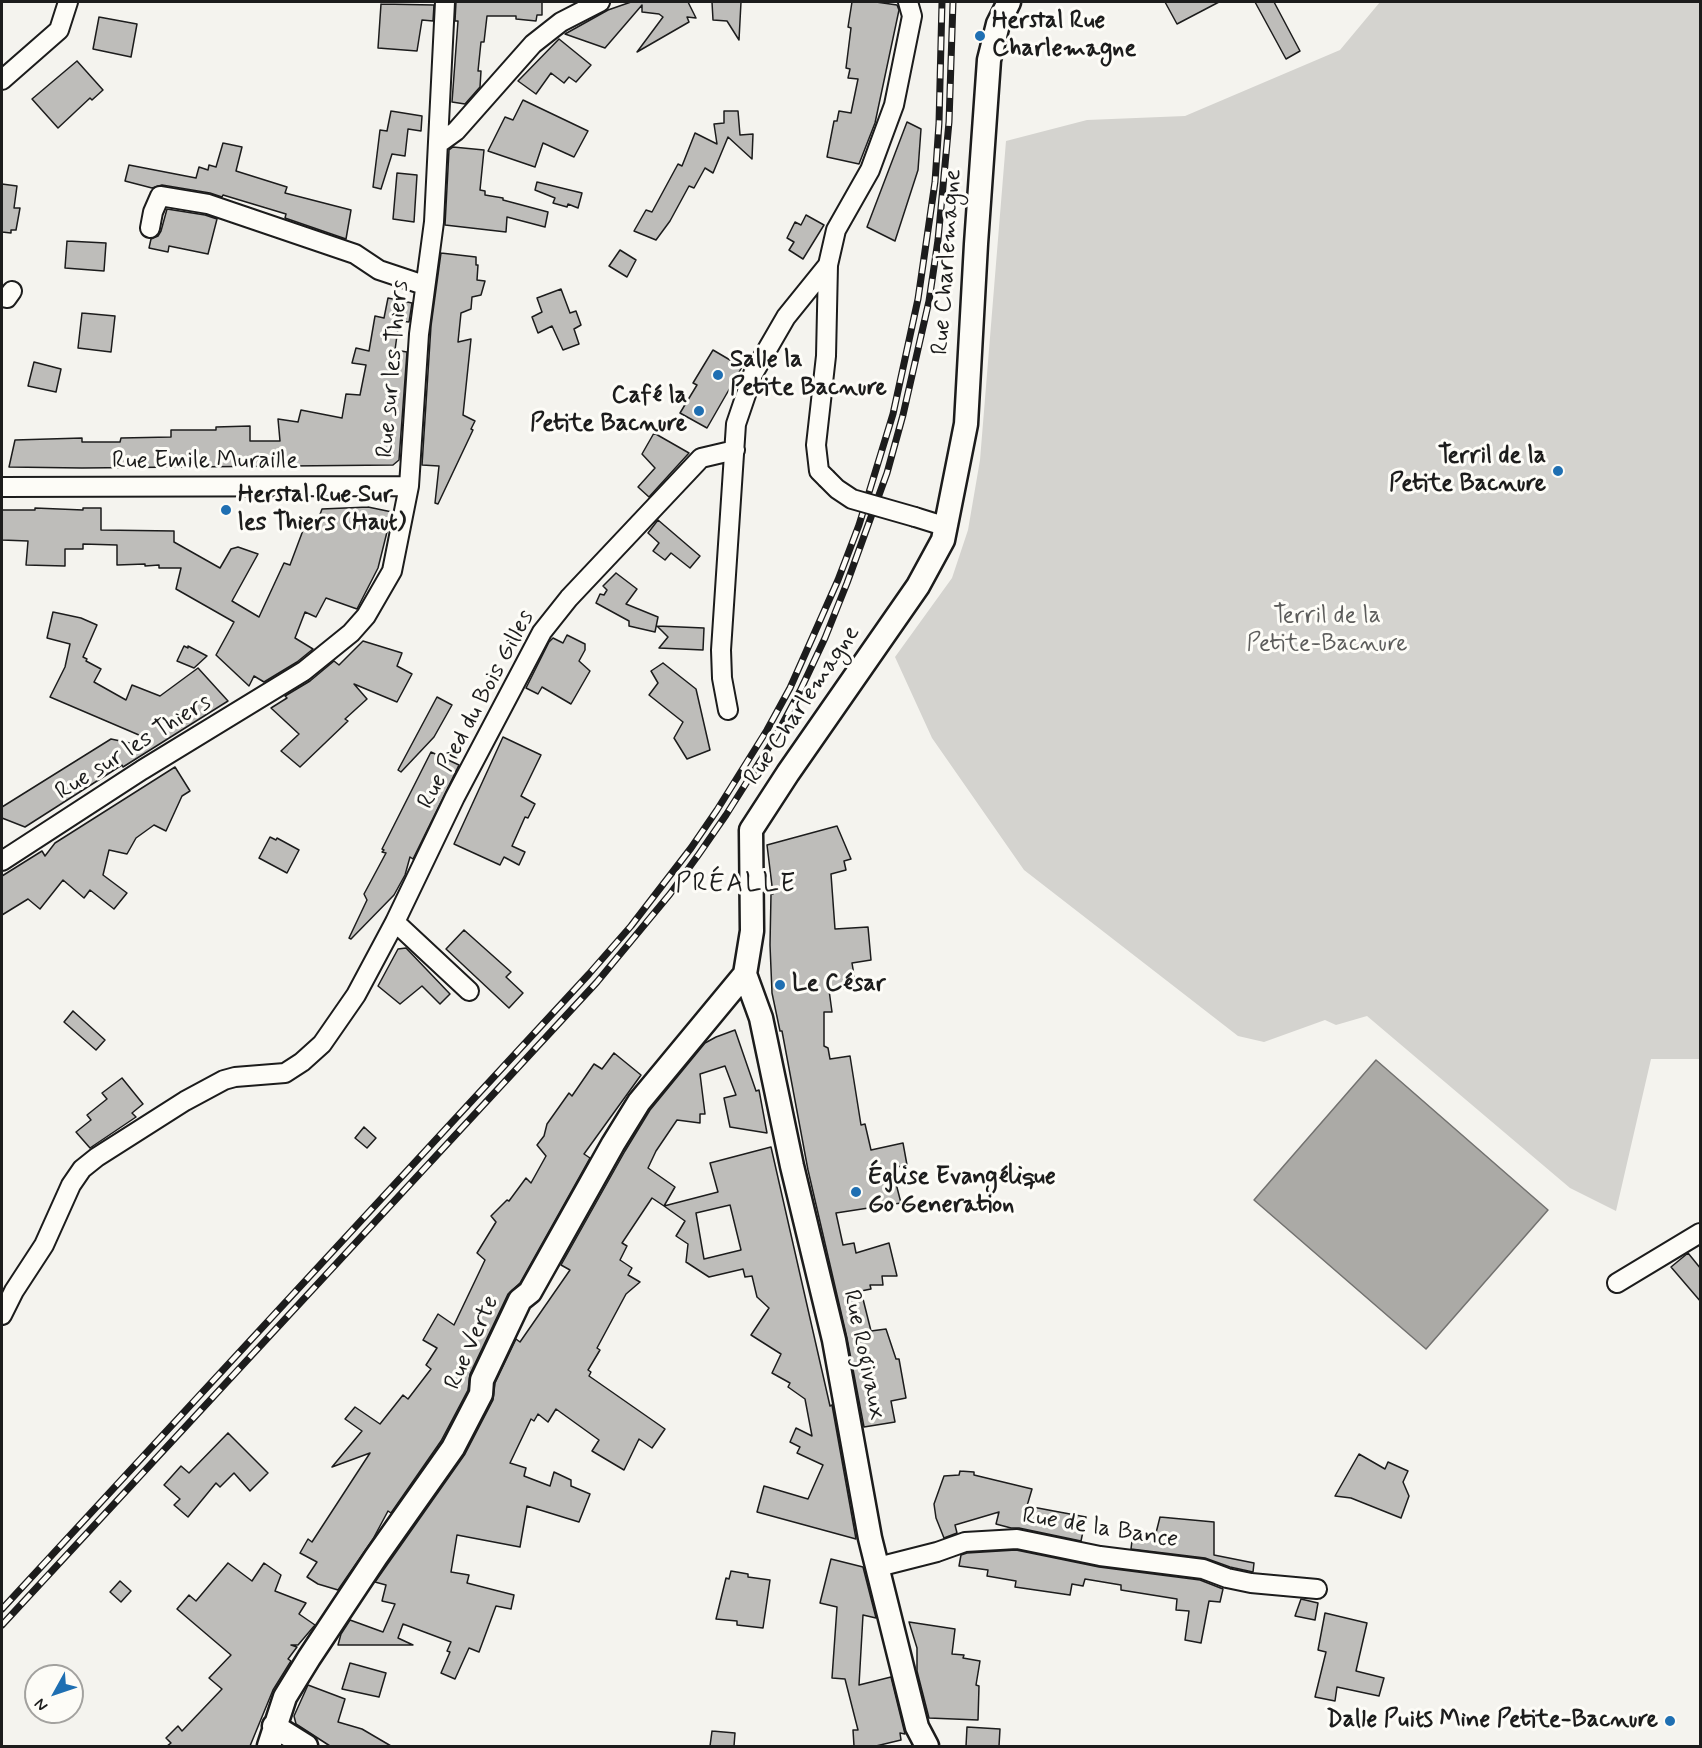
<!DOCTYPE html>
<html>
<head>
<meta charset="utf-8">
<style>
  body { margin:0 }
  #map { position:relative; width:1702px; height:1748px; overflow:hidden; background:#f4f3ee; font-family:Mynerve,sans-serif }
  canvas { display:block }
  .frame { position:absolute; inset:0; border:3px solid #1c1c1c; pointer-events:none }
  .north { position:absolute; left:24px; top:1664px; width:60px; height:60px; box-sizing:border-box; background:#fdfcf7; border:2px solid #a3a29f; border-radius:50%; rotate:230deg; font-size:16px; font-weight:700; line-height:24px; text-align:center; color:#1c1c1c }
  .north::after { content:''; display:block; margin:auto; width:21px; height:27px; background:#1f6fb2; clip-path:polygon(50% 0,100% 100%,50% 72%,0 100%) }
</style>
</head>
<body>
<div id="map">
<canvas width="1702" height="1748"></canvas>
<div class="frame"></div>
<div class="north">N</div>
</div>
<script>
const ctx = document.querySelector('canvas').getContext('2d');
ctx.lineJoin = 'round';
function fillPath(path, color) { ctx.fillStyle = color; ctx.fill(path, 'evenodd'); }
const shape = rows => new Path2D(rows.map(r => 'M' + r).join(''));
function stroke(path, color, width, dash) { ctx.strokeStyle = color; ctx.lineWidth = width; ctx.lineCap = dash ? 'butt' : 'round'; ctx.setLineDash(dash || []); ctx.stroke(path); }
function drawText(font, color, halo, rows, align = 'center') {
  ctx.font = font + ' Mynerve,sans-serif'; ctx.lineWidth = 6; ctx.setLineDash([]); ctx.textBaseline = 'middle'; ctx.strokeStyle = halo; ctx.fillStyle = color; for (const [text, x, y, turn = 0] of rows) {
    ctx.save(); ctx.translate(x, y); ctx.rotate((+turn || 0) * Math.PI / 180); ctx.textAlign = isNaN(turn) ? turn : align; if (halo) ctx.strokeText(text, 0, 0); ctx.fillText(text, 0, 0); ctx.restore();
  }
}
fillPath(shape([
  [1380,2,1700,2,1700,1059,1651,1059,1616,1211,1570,1188,1367,1016,1336,1025,1325,1020,1264,1042,1238,1036,1024,870,932,738,895,657,952,578,968,530,980,460,1006,141,1087,120,1185,116,1340,50]
]), '#d4d3cf');
const water = shape([
  [1376,1060,1548,1210,1426,1349,1254,1200,1376,1060]
]);
fillPath(water, '#abaaa6');
stroke(water, '#72716f', 1.5);
const building = shape([
  [456,2,542,2,542,15,537,15,536,21,516,19,516,16,487,16,484,42,481,42,478,71,481,71,480,87,465,104,452,102,458,21,455,21,456,2],
  [631,2,688,2,696,18,687,17,689,22,637,52,663,17,659,14,642,12,642,5,605,48,565,34,608,10,631,2],
  [712,2,741,2,739,40,727,21,713,20,712,2],
  [852,2,876,2,897,5,899,10,875,123,859,164,827,157,834,121,837,121,839,111,851,113,858,79,848,78,850,69,846,68,851,28,848,27,852,2],
  [1165,2,1219,2,1177,24,1165,2],
  [1255,2,1274,2,1300,51,1286,59,1255,2],
  [381,4,434,5,433,21,422,20,417,51,378,48,381,4],
  [99,17,137,24,131,57,93,49,99,17],
  [559,39,591,65,576,82,569,77,564,83,551,73,536,94,518,81,559,39],
  [77,61,103,90,92,100,90,98,58,128,32,99,77,61],
  [523,100,588,131,574,157,543,143,535,167,488,151,505,117,513,120,523,100],
  [391,111,422,116,421,131,408,129,405,156,392,154,381,189,373,187,380,130,387,131,391,111],
  [724,111,738,111,740,135,753,134,752,159,728,137,713,173,705,168,694,188,689,186,670,221,656,240,634,231,646,210,652,212,678,164,682,166,695,133,717,144,714,124,724,123,724,111],
  [907,122,921,129,918,170,895,241,867,227,907,122],
  [223,143,242,147,236,171,287,187,285,193,351,210,346,239,285,218,286,214,223,195,222,197,210,193,162,185,152,188,125,181,129,165,196,178,199,167,208,170,209,165,216,167,223,143],
  [453,147,484,150,480,190,485,191,485,195,503,198,503,200,548,212,545,227,507,217,506,232,445,225,449,150,453,147],
  [397,173,417,175,414,222,393,219,397,173],
  [537,182,582,193,578,208,568,204,567,207,553,203,555,198,535,190,537,182],
  [2,184,17,186,14,208,20,208,16,230,11,230,11,233,2,232,2,184],
  [167,209,205,215,217,219,208,254,169,246,168,252,149,248,151,239,158,236,161,231,167,209],
  [806,215,824,225,803,259,789,250,794,242,787,238,795,222,801,225,806,215],
  [67,241,106,243,104,271,65,268,67,241],
  [620,250,636,260,627,277,609,266,620,250],
  [441,253,476,257,476,265,478,265,477,280,485,281,481,295,472,297,471,309,461,313,458,342,471,339,463,415,475,421,471,429,473,430,438,504,435,503,439,466,422,465,431,326,441,253],
  [561,289,570,313,576,311,581,325,574,329,579,344,563,350,552,326,538,333,532,317,542,312,537,298,561,289],
  [388,298,412,303,409,322,399,321,395,350,407,352,399,460,393,465,82,468,9,467,15,440,82,438,82,442,120,442,121,438,171,437,171,430,216,430,216,427,250,426,250,441,280,441,278,419,298,422,301,410,342,418,346,394,360,395,366,365,352,363,356,348,369,351,375,316,384,318,388,298],
  [82,313,115,316,111,352,78,348,82,313],
  [713,350,742,367,707,428,680,413,697,385,693,383,713,350],
  [34,362,61,369,56,392,28,386,34,362],
  [654,433,689,453,649,497,638,487,655,468,642,454,654,433],
  [368,507,392,512,378,568,357,609,326,598,316,617,305,612,295,638,313,649,297,662,264,682,254,676,249,686,216,655,234,622,176,589,181,568,159,568,159,565,145,566,145,564,117,565,117,545,83,544,83,549,65,549,65,566,26,565,28,541,2,540,2,510,35,510,35,508,83,510,83,508,101,508,101,530,174,531,174,542,220,568,231,549,238,547,258,554,232,601,259,617,284,563,290,565,308,517,318,520,322,509,368,507],
  [658,520,700,556,690,568,671,553,665,560,653,551,659,543,648,533,658,520],
  [616,573,637,589,626,604,658,617,655,632,629,626,629,621,596,603,600,594,604,595,607,590,603,586,616,573],
  [53,612,81,618,97,625,83,657,87,659,86,661,101,669,94,682,126,700,132,685,160,696,198,668,228,701,123,767,122,765,25,827,2,818,2,807,111,739,144,746,146,738,50,697,65,667,70,644,47,638,53,612],
  [657,626,704,628,703,650,659,648,668,637,657,626],
  [567,635,585,644,585,650,579,661,590,671,571,704,542,687,538,694,526,688,549,642,553,638,563,643,567,635],
  [363,641,402,653,397,666,412,674,397,702,354,684,367,699,345,719,348,721,300,767,281,751,299,734,271,708,287,698,285,696,310,681,334,661,339,665,363,641],
  [184,646,188,648,188,646,207,656,194,668,177,661,184,646],
  [663,663,696,689,710,750,687,759,674,738,683,722,649,695,658,683,651,671,663,663],
  [437,697,452,705,434,737,401,772,398,770,437,697],
  [503,737,541,755,521,796,535,804,528,818,525,817,512,846,525,852,519,865,504,857,500,865,454,844,503,737],
  [431,752,459,765,413,859,410,857,405,875,394,895,351,939,349,938,367,900,364,894,386,853,382,852,384,850,382,849,431,752],
  [175,767,190,791,182,796,166,831,154,825,136,838,127,854,109,850,103,875,127,893,114,909,90,890,84,898,63,880,40,909,28,899,2,915,2,876,42,851,45,856,55,843,175,767],
  [837,826,851,859,844,861,846,870,831,874,835,929,868,927,871,960,852,963,856,987,829,990,832,1012,824,1012,824,1046,828,1048,830,1059,850,1056,861,1125,865,1124,871,1150,903,1143,907,1165,892,1168,901,1203,836,1213,843,1245,854,1243,856,1253,889,1243,897,1276,882,1276,883,1285,870,1285,871,1289,861,1291,871,1331,886,1329,896,1359,899,1359,906,1398,891,1401,895,1422,864,1427,847,1338,808,1170,782,1031,780,1031,772,993,770,945,771,894,773,894,767,845,837,826],
  [270,837,276,840,277,838,299,850,287,873,259,858,270,837],
  [464,930,511,972,506,977,523,993,509,1008,446,949,464,930],
  [406,948,450,994,440,1004,422,986,400,1004,378,986,398,949,406,948],
  [73,1011,105,1040,96,1050,64,1022,73,1011],
  [735,1030,756,1091,759,1090,767,1133,730,1127,724,1098,736,1095,725,1066,700,1074,705,1114,700,1114,700,1123,677,1120,656,1151,648,1168,675,1187,664,1206,652,1198,622,1243,627,1246,620,1260,632,1268,628,1275,640,1282,626,1294,597,1348,600,1350,588,1370,591,1372,589,1376,665,1429,652,1448,639,1439,624,1470,592,1451,599,1440,556,1409,548,1422,538,1414,534,1421,531,1419,510,1463,526,1468,524,1476,550,1486,554,1472,571,1480,571,1486,590,1494,579,1522,527,1506,520,1547,457,1535,451,1572,469,1575,467,1583,514,1595,511,1609,496,1606,479,1652,469,1648,455,1679,441,1673,450,1652,447,1651,451,1642,403,1624,398,1638,413,1645,338,1645,341,1634,350,1620,383,1632,395,1604,382,1601,386,1585,375,1582,465,1454,493,1400,495,1383,516,1339,520,1342,570,1270,561,1265,625,1151,650,1110,705,1043,716,1037,735,1030],
  [614,1053,641,1075,584,1154,590,1158,520,1283,508,1294,470,1374,468,1390,441,1441,391,1513,388,1511,373,1539,338,1590,318,1584,307,1577,317,1562,300,1553,308,1539,312,1542,370,1453,332,1467,362,1431,345,1419,355,1407,380,1424,403,1395,408,1399,431,1369,426,1365,437,1348,423,1340,438,1314,454,1325,485,1260,477,1253,496,1222,491,1216,507,1200,509,1201,526,1178,531,1183,546,1156,537,1145,544,1136,547,1124,569,1093,572,1096,594,1064,602,1069,614,1053],
  [122,1078,143,1104,132,1113,136,1117,90,1148,76,1132,91,1120,87,1115,107,1099,102,1093,122,1078],
  [364,1127,376,1138,367,1148,355,1138,364,1127],
  [771,1147,830,1406,832,1405,856,1539,757,1512,764,1486,808,1499,823,1465,797,1453,800,1447,790,1442,796,1428,812,1436,805,1399,788,1387,790,1383,772,1373,781,1354,751,1335,769,1308,757,1297,752,1276,745,1277,743,1269,709,1277,686,1262,688,1244,676,1236,685,1221,664,1206,718,1192,710,1163,771,1147],
  [730,1205,741,1250,704,1259,696,1213,730,1205],
  [1688,1253,1701,1269,1701,1302,1671,1267,1688,1253],
  [228,1433,268,1473,250,1491,234,1473,220,1487,216,1483,188,1517,174,1505,180,1499,164,1485,181,1466,189,1473,228,1433],
  [1359,1454,1385,1469,1388,1462,1408,1471,1403,1482,1409,1496,1401,1518,1351,1498,1335,1496,1359,1454],
  [960,1471,974,1472,974,1475,1032,1489,1027,1506,1086,1517,1081,1541,1019,1528,1011,1528,996,1524,999,1512,955,1525,957,1533,944,1538,936,1518,934,1504,944,1476,959,1475,960,1471],
  [1160,1517,1214,1522,1214,1555,1254,1563,1253,1572,1230,1567,1205,1558,1131,1549,1133,1532,1156,1533,1160,1517],
  [1016,1550,1099,1567,1200,1580,1223,1589,1220,1602,1209,1601,1201,1643,1185,1640,1189,1611,1176,1610,1177,1599,1121,1590,1121,1585,1085,1579,1083,1586,1072,1584,1070,1595,1015,1587,1016,1581,987,1576,988,1570,959,1566,961,1555,967,1553,1016,1550],
  [831,1559,863,1567,876,1618,863,1615,859,1685,891,1677,905,1734,900,1733,901,1740,876,1746,854,1746,853,1730,858,1730,845,1679,832,1678,837,1607,820,1603,831,1559],
  [228,1563,252,1581,264,1563,281,1575,275,1591,306,1603,299,1614,315,1625,298,1645,291,1645,297,1647,288,1659,291,1661,273,1690,250,1746,167,1746,171,1743,166,1738,178,1726,182,1731,222,1689,209,1678,231,1655,177,1609,189,1595,196,1601,228,1563],
  [731,1571,748,1574,748,1577,770,1580,763,1628,737,1625,737,1621,716,1619,726,1578,729,1579,731,1571],
  [120,1581,131,1591,121,1602,110,1592,120,1581],
  [1301,1599,1318,1603,1315,1620,1295,1616,1301,1599],
  [1325,1613,1367,1623,1356,1671,1384,1678,1379,1696,1337,1687,1335,1701,1315,1697,1326,1652,1318,1650,1325,1613],
  [909,1622,955,1629,952,1654,964,1655,963,1658,980,1661,976,1685,979,1686,978,1720,929,1718,917,1671,917,1648,909,1622],
  [350,1663,386,1673,379,1697,342,1689,350,1663],
  [308,1685,345,1699,338,1722,362,1729,391,1746,330,1746,296,1724,294,1716,308,1685],
  [967,1727,1000,1729,999,1746,966,1746,967,1727],
  [712,1731,735,1733,734,1746,710,1746,712,1731]
]);
fillPath(building, '#bebdba');
stroke(building, '#1c1c1c', 1.5);
const minor = shape([
  [2,80,59,30,68,2],
  [438,144,456,131,533,44,561,22,600,2],
  [150,228,153,212,160,196,208,204,355,254,379,270,424,285],
  [2,297,7,298,12,291],
  [826,478,819,471,816,445,826,356,828,265,836,230,870,170,894,105,912,16,908,2],
  [2,487,409,486],
  [915,517,947,527],
  [728,710,722,678,721,650,736,424,753,374,786,317,828,265],
  [2,861,142,770,304,671,351,633,366,616,392,571,409,486,419,334,434,222,445,2],
  [395,922,469,991],
  [1617,1283,1700,1233],
  [2,1315,14,1291,44,1245,71,1185,82,1169,97,1157,185,1101,224,1080,235,1077,285,1073,302,1062,322,1044,356,995,395,922,455,797,542,632,569,598,701,458,735,450],
  [878,1567,937,1552,965,1542,1017,1539,1100,1556,1203,1569,1227,1578,1251,1583,1317,1589]
]);
const tertiary = shape([
  [745,974,761,1018,792,1166,834,1340,870,1538,917,1727,927,1746],
  [274,1726,306,1746],
  [269,1746,285,1697,309,1658,376,1557,453,1448,481,1394,482,1380,520,1300,530,1292,613,1144,639,1102,745,974,752,931,751,830,788,773,918,586,943,540,966,424,976,244,989,60,998,24,1009,2]
]);
stroke(minor, '#1c1c1c', 22);
stroke(tertiary, '#1c1c1c', 27);
stroke(minor, '#fdfcf7', 18);
stroke(tertiary, '#fdfcf7', 22);
const rail = shape([
  [2,1609,589,974,631,926,691,848,717,810,767,730,790,688,838,580,859,525,893,414,918,299,935,182,939,123,942,2],
  [2,1625,597,982,670,894,699,854,726,815,776,736,800,691,825,638,847,583,887,473,903,415,929,301,938,240,949,122,953,2]
]);
stroke(rail, '#1c1c1c', 7);
stroke(rail, '#fdfcf7', 4.5, [14]);
const minorBridge = shape([
  [826,478,837,489,852,499,915,517]
]);
stroke(minorBridge, '#1c1c1c', 22, []);
stroke(minorBridge, '#fdfcf7', 18);
for (const [x, y, r, color] of [
  [980,36,6,"#1f6fb2"],
  [718,375,6,"#1f6fb2"],
  [699,411,6,"#1f6fb2"],
  [1558,471,6,"#1f6fb2"],
  [226,510,6,"#1f6fb2"],
  [780,985,6,"#1f6fb2"],
  [856,1192,6,"#1f6fb2"],
  [1670,1721,6,"#1f6fb2"]
]) { const dot = new Path2D(); dot.arc(x, y, r, 0, 2 * Math.PI); ctx.fillStyle = color; ctx.fill(dot); stroke(dot, '#fdfcf7', 2); }
drawText('bold 24px', '#1c1c1c', '#fdfcf7', [
  ["Herstal Rue",992,22],
  ["Charlemagne",992,50],
  ["Salle la",730,361],
  ["Petite Bacnure",730,389],
  ["Café la",687,397,"right"],
  ["Petite Bacnure",687,425,"right"],
  ["Terril de la",1546,457,"right"],
  ["Petite Bacnure",1546,485,"right"],
  ["Herstal Rue Sur",238,496],
  ["les Thiers (Haut)",238,524],
  ["Le César",792,985],
  ["Église Evangélique",868,1178],
  ["Go Generation",868,1206],
  ["Dalle Puits Mine Petite-Bacnure",1658,1721,"right"]
], 'left');
drawText('24px', '#1c1c1c', '#fdfcf7', [
  ["Rue Charlemagne",948,262,-86],
  ["Rue sur les Thiers",394,369,-85],
  ["Rue Emile Muraille",205,462],
  ["Rue Charlemagne",803,706,-56],
  ["Rue Pied du Bois Gilles",477,710,-62],
  ["Rue sur les Thiers",134,748,-32],
  ["Rue Verte",473,1343,-66],
  ["Rue Rogivaux",863,1355,78],
  ["Rue de la Bance",1100,1529,9]
]);
drawText('24px', '#5c5c5b', '#fdfcf7', [
  ["Terril de la",1327,617],
  ["Petite-Bacnure",1327,645]
]);
ctx.letterSpacing = '1.5px';
drawText('26px', '#1c1c1c', '#fdfcf7', [
  ["PRÉALLE",736,886]
]);
ctx.letterSpacing = '0px';
</script>
</body>
</html>
